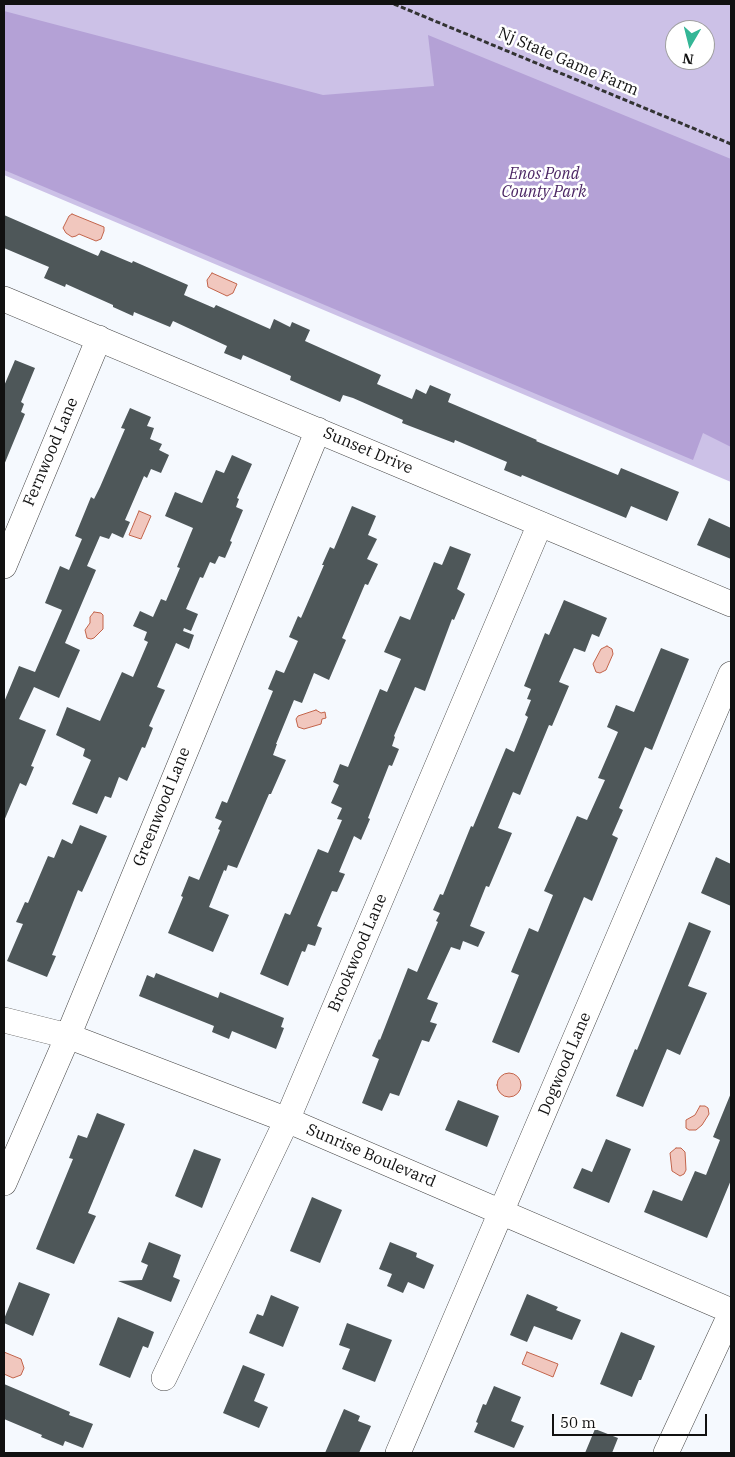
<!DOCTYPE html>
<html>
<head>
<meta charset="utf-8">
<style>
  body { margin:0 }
  #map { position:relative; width:735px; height:1457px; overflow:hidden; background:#f5f9fe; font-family:"IBM Plex Serif",serif }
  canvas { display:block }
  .frame { position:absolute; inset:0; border:5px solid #111; pointer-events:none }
  .north { position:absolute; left:665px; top:20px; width:50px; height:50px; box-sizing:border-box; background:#fff; border:1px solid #a0a0a0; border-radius:50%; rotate:188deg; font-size:14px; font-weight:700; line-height:20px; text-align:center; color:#111 }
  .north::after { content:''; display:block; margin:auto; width:18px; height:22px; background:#34b696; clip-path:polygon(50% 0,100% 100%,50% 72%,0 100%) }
  .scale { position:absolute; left:552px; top:1414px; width:155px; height:22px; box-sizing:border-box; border:2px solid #111; border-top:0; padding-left:6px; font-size:15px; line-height:18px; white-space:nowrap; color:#111; -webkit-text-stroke:4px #fff; paint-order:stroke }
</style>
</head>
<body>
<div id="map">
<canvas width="735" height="1457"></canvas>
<div class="frame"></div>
<div class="north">N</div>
<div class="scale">50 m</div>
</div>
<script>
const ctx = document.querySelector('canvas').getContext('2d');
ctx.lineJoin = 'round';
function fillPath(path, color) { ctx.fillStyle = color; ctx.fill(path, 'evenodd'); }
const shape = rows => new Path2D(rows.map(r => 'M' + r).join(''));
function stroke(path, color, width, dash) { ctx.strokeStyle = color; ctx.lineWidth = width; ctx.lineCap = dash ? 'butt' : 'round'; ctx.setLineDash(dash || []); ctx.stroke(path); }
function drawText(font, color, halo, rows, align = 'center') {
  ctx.font = font + ' "IBM Plex Serif",serif'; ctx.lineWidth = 5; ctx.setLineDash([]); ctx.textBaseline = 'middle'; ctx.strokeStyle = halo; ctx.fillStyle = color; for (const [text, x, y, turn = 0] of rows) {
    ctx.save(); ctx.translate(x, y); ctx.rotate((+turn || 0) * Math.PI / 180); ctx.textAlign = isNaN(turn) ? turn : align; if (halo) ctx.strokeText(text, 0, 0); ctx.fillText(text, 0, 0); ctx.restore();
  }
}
fillPath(shape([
  [4,4,731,4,731,482,4,175],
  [675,30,705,30,705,60,675,60]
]), '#ccc1e7');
fillPath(shape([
  [4,11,323,95,434,86,428,35,731,159,731,447,703,433,693,460,4,170]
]), '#b4a1d6');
const water = shape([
  [72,214,104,227,104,231,101,239,96,241,79,234,76,236,72,237,66,233,63,228,69,216,72,214],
  [212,273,237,284,233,293,227,296,208,287,207,280,212,273],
  [139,511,151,516,141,539,129,535,139,511],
  [94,612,101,613,103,615,103,629,94,638,91,639,87,638,85,630,90,623,90,617,94,612],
  [607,646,612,649,613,654,606,670,600,673,596,672,593,664,601,649,607,646],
  [316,710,321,713,325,712,326,718,322,719,321,724,304,729,298,727,296,719,298,716,316,710],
  '497 1085a12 12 0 1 1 24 0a12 12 0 1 1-24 0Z',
  [700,1106,705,1106,708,1108,709,1114,702,1125,696,1130,689,1130,686,1128,686,1120,695,1115,700,1106],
  [676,1148,681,1148,685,1152,686,1170,684,1174,680,1176,672,1171,670,1153,676,1148],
  [4,1352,21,1359,24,1368,21,1375,13,1378,4,1374,4,1352],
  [527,1352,558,1364,553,1377,522,1364,527,1352]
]);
fillPath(water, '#f1c7be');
stroke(water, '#c2644b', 1);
fillPath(shape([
  [4,215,98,256,101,250,132,263,133,261,188,285,184,295,214,308,216,305,270,329,274,319,290,327,292,322,310,330,305,341,381,375,377,384,412,399,416,389,426,394,430,385,451,394,448,402,537,440,536,441,618,475,621,468,679,492,667,521,631,506,626,518,522,475,521,477,504,470,507,462,455,440,454,443,402,423,403,420,353,398,343,395,340,402,290,380,291,376,243,355,241,360,224,353,227,346,173,321,170,327,134,312,133,316,113,307,113,305,66,284,65,287,44,278,49,267,4,248],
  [15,360,35,368,21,402,24,404,21,412,25,414,4,465,4,386],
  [130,408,151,417,147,426,154,428,150,439,162,444,159,450,169,455,161,473,151,469,147,478,144,476,125,520,130,522,123,538,112,533,109,539,100,536,87,566,96,570,65,643,80,650,59,698,34,687,19,719,46,730,31,766,34,767,26,786,20,783,4,821,4,702,19,666,35,672,62,610,45,603,60,566,69,570,82,539,75,536,91,497,94,499,100,487,125,429,121,428],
  [232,455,252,464,237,498,239,499,236,507,243,510,230,541,232,542,225,558,219,556,215,564,210,562,203,578,200,577,186,609,198,614,191,631,184,628,183,631,194,635,189,649,176,643,157,687,165,690,149,726,153,728,145,748,142,747,127,781,119,777,111,798,105,796,97,814,72,804,91,760,83,756,85,749,56,735,67,707,100,721,122,672,133,677,148,642,144,640,147,632,133,626,140,611,153,617,161,599,166,601,180,568,177,567,193,528,165,516,175,492,202,503,216,470,224,473],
  [352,506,376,516,368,535,377,539,367,559,378,564,368,585,365,584,342,638,346,640,329,680,314,673,302,703,294,700,276,744,277,744,273,755,286,760,271,794,269,794,237,868,228,865,226,871,224,870,209,907,229,915,213,952,168,933,183,897,181,896,189,876,199,880,220,830,218,829,222,821,215,818,222,801,227,803,273,691,268,689,276,670,284,673,298,641,289,637,298,616,301,618,324,565,322,565,330,547,334,549],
  [709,518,731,528,731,559,697,545],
  [450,546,471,554,457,589,465,594,454,620,452,619,425,691,415,687,394,736,395,737,392,746,399,749,392,766,389,765,368,818,370,819,361,840,354,836,339,872,345,874,337,892,332,891,317,926,322,928,315,946,308,944,305,952,302,951,288,986,260,974,285,913,290,915,318,849,328,853,342,820,337,819,342,808,331,803,339,785,333,782,340,764,348,767,380,689,387,692,401,659,384,652,400,616,410,620,434,562,442,565],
  [564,600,607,618,599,637,592,634,585,652,574,648,559,682,569,686,552,726,549,725,520,795,513,792,498,828,512,833,489,887,486,886,470,926,485,932,478,947,463,941,460,950,451,947,427,999,438,1003,430,1022,437,1024,429,1042,422,1040,399,1096,390,1093,382,1111,362,1103,379,1059,372,1056,379,1039,380,1040,408,968,417,972,438,922,436,921,440,913,433,910,440,894,443,895,471,826,473,827,506,748,514,752,528,717,525,715,531,700,527,699,531,689,524,686,545,633,549,635],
  [661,648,689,659,652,750,645,747,619,808,623,810,612,835,618,838,592,901,584,897,519,1053,492,1042,519,975,511,972,529,928,538,932,553,895,544,891,577,816,587,820,605,780,598,778,618,732,607,727,616,705,634,712],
  [80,825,107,836,82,892,78,890,52,955,56,956,47,977,7,961,23,924,16,922,25,902,28,903,48,856,54,858,62,839,72,844],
  [716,857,731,864,731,906,701,893],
  [689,922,711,931,688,986,707,993,680,1055,667,1049,643,1107,616,1096,635,1049,637,1050],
  [156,973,218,998,220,992,284,1018,281,1027,284,1028,276,1049,232,1031,229,1039,212,1032,214,1026,139,996,147,975,154,978],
  [731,1093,731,1180,707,1238,644,1212,653,1190,682,1201,695,1171,706,1175,720,1140,713,1137],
  [458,1100,499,1116,487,1147,445,1130],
  [97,1113,125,1124,88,1213,96,1216,74,1264,36,1249,73,1159,69,1158,78,1135,87,1138],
  [606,1139,631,1149,609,1203,573,1188,582,1168,592,1172],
  [194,1149,221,1159,202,1208,175,1196],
  [312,1197,342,1210,320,1263,290,1251],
  [149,1242,181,1255,173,1277,180,1280,171,1302,118,1281,142,1280,148,1265,141,1262],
  [390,1242,417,1253,416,1257,434,1265,424,1289,408,1282,403,1293,387,1286,392,1274,379,1269],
  [19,1282,50,1294,33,1336,4,1323,4,1319],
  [527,1294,558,1307,556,1310,581,1320,572,1340,534,1326,527,1342,510,1335],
  [271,1295,299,1307,283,1347,249,1333,257,1314,263,1316],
  [118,1317,154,1332,148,1348,143,1346,130,1378,99,1365],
  [347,1323,392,1340,375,1382,342,1369,350,1349,339,1345],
  [621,1332,655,1346,641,1380,639,1380,632,1397,600,1384],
  [243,1365,265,1374,254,1401,268,1407,259,1428,223,1413],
  [4,1384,70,1412,69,1415,93,1424,83,1448,65,1441,63,1446,41,1437,42,1435,4,1419],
  [494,1386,521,1397,511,1421,524,1426,514,1448,474,1432,478,1423,476,1422,483,1404,486,1405],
  [344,1409,360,1416,358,1421,371,1426,359,1453,325,1453],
  [595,1429,618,1438,612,1453,585,1453]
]), '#4e5759');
const street = shape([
  [4,299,731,604],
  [4,566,99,338],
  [4,1020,68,1036,287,1120,731,1311],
  [4,1183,68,1036,318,430],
  [164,1378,287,1120,540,524],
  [398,1453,731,674],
  [666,1453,731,1313]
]);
stroke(street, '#444', 26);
stroke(shape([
  [394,4,731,144]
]), '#333', 3, [5, 2.5]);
stroke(street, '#fff', 25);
drawText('16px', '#111', '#fff', [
  ["Nj State Game Farm",568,62,23],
  ["Sunset Drive",368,451,23],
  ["Fernwood Lane",51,452,-67],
  ["Greenwood Lane",162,807,-68],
  ["Brookwood Lane",358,953,-67],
  ["Dogwood Lane",565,1064,-67],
  ["Sunrise Boulevard",371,1156,23]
]);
drawText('italic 16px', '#4b2664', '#fff', [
  ["Enos Pond",544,174],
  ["County Park",544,192]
]);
</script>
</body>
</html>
